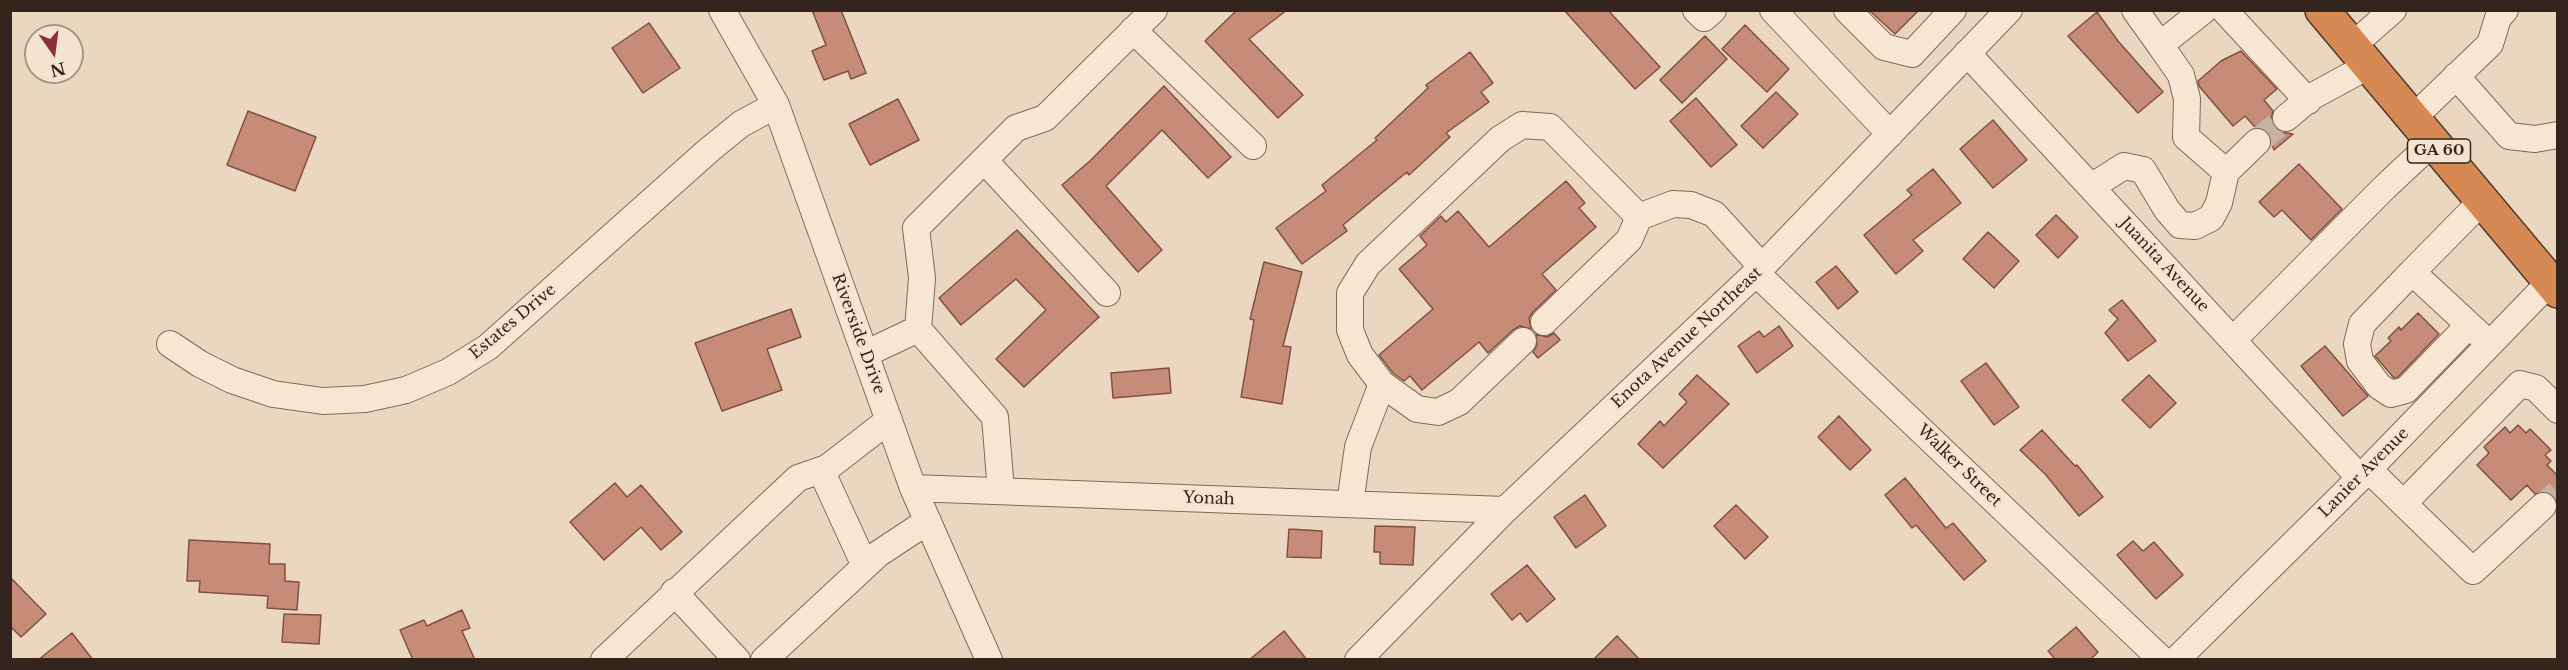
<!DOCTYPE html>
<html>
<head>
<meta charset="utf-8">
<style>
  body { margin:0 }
  #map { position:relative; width:2568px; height:670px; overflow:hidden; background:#ebd7c0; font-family:"Libre Baskerville",serif }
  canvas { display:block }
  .frame { position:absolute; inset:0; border:12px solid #33241d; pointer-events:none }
  .north { position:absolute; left:24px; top:24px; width:60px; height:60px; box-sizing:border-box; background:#f3e3cf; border:2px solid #a69788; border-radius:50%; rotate:166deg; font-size:16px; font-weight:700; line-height:24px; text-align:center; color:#33241d }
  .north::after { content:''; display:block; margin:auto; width:21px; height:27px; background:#8f2c3d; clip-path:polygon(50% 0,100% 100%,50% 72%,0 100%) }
</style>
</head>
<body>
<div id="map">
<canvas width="2568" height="670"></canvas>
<div class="frame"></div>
<div class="north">N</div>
</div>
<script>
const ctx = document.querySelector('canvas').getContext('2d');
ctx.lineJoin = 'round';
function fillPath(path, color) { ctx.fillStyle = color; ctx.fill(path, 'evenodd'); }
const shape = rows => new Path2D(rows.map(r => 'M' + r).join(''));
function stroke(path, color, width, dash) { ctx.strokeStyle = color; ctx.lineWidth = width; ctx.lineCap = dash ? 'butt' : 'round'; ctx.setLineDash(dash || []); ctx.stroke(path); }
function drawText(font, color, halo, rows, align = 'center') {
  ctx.font = font + ' "Libre Baskerville",serif'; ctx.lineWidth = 6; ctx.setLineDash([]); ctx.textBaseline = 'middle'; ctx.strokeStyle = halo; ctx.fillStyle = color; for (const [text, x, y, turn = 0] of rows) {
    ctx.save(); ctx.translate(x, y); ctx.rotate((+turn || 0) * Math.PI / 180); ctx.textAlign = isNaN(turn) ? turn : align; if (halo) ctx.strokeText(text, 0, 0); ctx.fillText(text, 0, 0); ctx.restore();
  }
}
const building = shape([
  [812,10,841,10,866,73,851,79,848,71,824,80,812,51,826,45,812,10],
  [1237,10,1287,10,1249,39,1303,95,1278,118,1205,41,1237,10],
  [1564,10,1608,10,1660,67,1635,89,1564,10],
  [1869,10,1919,10,1895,34,1869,10],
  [2097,12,2118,41,2163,92,2138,113,2068,36,2097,12],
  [649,23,680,68,643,93,612,48,649,23],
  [1745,25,1789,69,1767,92,1722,49,1745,25],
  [1705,36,1727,59,1682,103,1660,80,1705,36],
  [2241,51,2277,89,2264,100,2273,111,2271,120,2274,127,2280,132,2293,134,2274,150,2267,131,2255,127,2245,116,2233,126,2199,86,2198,81,2221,61,2241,51],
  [1470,52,1493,83,1481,92,1489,102,1446,133,1450,137,1409,175,1407,172,1343,225,1347,231,1302,264,1276,228,1326,191,1322,185,1377,140,1375,138,1428,88,1426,85,1470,52],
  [1164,86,1231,157,1208,178,1162,130,1106,186,1162,250,1138,272,1062,185,1091,160,1164,86],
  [1776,92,1798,114,1763,148,1741,126,1776,92],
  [1696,98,1737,145,1711,167,1670,121,1696,98],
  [898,99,919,140,870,165,849,124,898,99],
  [248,111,316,137,295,191,227,165,248,111],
  [1993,120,2027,160,1993,188,1960,149,1993,120],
  [2299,164,2342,209,2311,240,2282,210,2274,217,2259,202,2299,164],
  [1933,169,1961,203,1913,240,1923,251,1896,274,1864,235,1912,195,1907,190,1933,169],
  [1566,181,1585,203,1579,208,1596,227,1542,274,1556,290,1533,312,1529,318,1531,329,1520,326,1513,330,1488,353,1479,342,1422,390,1410,376,1404,381,1393,373,1379,355,1433,309,1399,269,1427,245,1420,236,1441,216,1446,222,1458,211,1489,247,1566,181],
  [2056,215,2078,237,2058,258,2036,235,2056,215],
  [1017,230,1099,317,1024,387,996,359,1046,310,1016,279,961,325,939,298,1017,230],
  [1988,232,2019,261,1994,288,1963,259,1988,232],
  [1264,262,1302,272,1283,346,1291,347,1282,404,1241,397,1254,320,1250,319,1264,262],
  [1836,266,1858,292,1838,309,1816,282,1836,266],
  [2122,300,2156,341,2128,361,2105,333,2118,319,2109,310,2122,300],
  [791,309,801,337,767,349,782,390,722,411,695,343,791,309],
  [2418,313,2439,334,2398,377,2394,378,2375,356,2391,341,2388,338,2399,327,2401,330,2418,313],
  [1779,326,1793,346,1757,373,1738,346,1759,331,1764,337,1779,326],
  [1554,333,1560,340,1538,358,1533,352,1537,345,1536,334,1547,337,1554,333],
  [2325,346,2368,396,2343,416,2301,366,2325,346],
  [1986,363,2019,407,1994,425,1961,381,1986,363],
  [1169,368,1171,393,1113,398,1111,373,1169,368],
  [1697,375,1729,404,1663,468,1638,444,1660,421,1664,426,1687,402,1679,394,1697,375],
  [2149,375,2176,403,2150,428,2122,400,2149,375],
  [1839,416,1871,450,1850,470,1818,437,1839,416],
  [2518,425,2526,433,2530,429,2551,450,2545,455,2551,461,2547,465,2558,476,2558,502,2548,492,2535,494,2527,485,2511,500,2477,465,2489,453,2484,447,2505,427,2510,433,2518,425],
  [2042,430,2075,466,2077,465,2103,497,2079,516,2046,475,2020,450,2042,430],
  [1905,478,1946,528,1953,523,1986,561,1964,580,1916,525,1912,528,1885,495,1905,478],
  [615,483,627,497,641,485,682,532,661,550,641,527,604,560,570,522,615,483],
  [1585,495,1606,526,1576,548,1554,517,1585,495],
  [1736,505,1768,537,1745,559,1714,526,1736,505],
  [1375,526,1415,527,1413,565,1380,564,1380,552,1374,552,1375,526],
  [1289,529,1322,531,1321,558,1287,557,1289,529],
  [189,540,270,544,269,564,285,564,285,581,299,582,297,610,267,608,268,596,199,592,200,581,187,581,189,540],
  [2133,541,2143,551,2154,542,2183,575,2156,599,2117,555,2133,541],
  [1527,565,1555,599,1527,622,1520,613,1512,620,1491,594,1527,565],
  [10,577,46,614,21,637,10,626,10,577],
  [462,610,470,628,462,631,475,660,413,660,400,630,424,620,427,626,462,610],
  [284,614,321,615,319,644,282,642,284,614],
  [2076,627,2098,652,2090,660,2056,660,2048,651,2076,627],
  [1284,631,1307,660,1249,660,1284,631],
  [72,633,93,660,38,660,72,633],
  [1617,636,1640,660,1593,660,1617,636]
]);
fillPath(building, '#c78c78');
stroke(building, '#815040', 1.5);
stroke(shape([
  [2257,142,2286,118],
  [2543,506,2558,493]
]), '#c6b39f', 26, [26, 13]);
const minor = shape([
  [722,10,776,105,913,488,989,660],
  [1696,10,1704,18,1713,10],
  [1773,10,1890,134],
  [1847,10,1884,47,1912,54,1953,10],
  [2135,10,2160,45],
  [2204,10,2160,45,2181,75,2187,99,2186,137,2226,172],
  [2224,10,2308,101],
  [1133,30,1253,146],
  [2352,46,2393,10],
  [1967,53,2360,478],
  [2456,76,2509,136,2535,139,2558,135],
  [2286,118,2311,97,2368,66],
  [2412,119,2490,44,2498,18,2505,10],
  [984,160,1107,293],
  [2091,187,2124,166,2143,170,2167,210,2180,225,2195,226,2211,218,2219,203,2226,172,2257,142],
  [2412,272,2362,324,2357,344,2360,361,2379,386,2391,394,2406,390,2469,325],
  [1756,273,2162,660],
  [1544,322,1629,240,1639,217],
  [918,329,995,417,1001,491],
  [2481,336,2412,272,2481,202],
  [2233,340,2385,187,2432,143],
  [170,344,200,364,232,380,273,394,323,401,365,399,406,390,448,372,488,347,709,150,741,124,776,105],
  [865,354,918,329,922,278,916,228,1016,128,1045,118,1154,10],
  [1382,384,1417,409,1438,412,1459,402,1523,341],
  [821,470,865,566],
  [2369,470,2473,571,2543,506],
  [913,488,1505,510],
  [2404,503,2520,384,2536,388,2558,410],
  [1350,504,1358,447,1382,384,1360,355,1350,330,1350,293,1368,264,1500,139,1522,125,1550,127,1639,217,1673,204,1691,205,1714,214,1762,267],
  [674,592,737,660],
  [604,660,798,478,827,468,889,420],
  [764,660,878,554,928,521],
  [1358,660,1505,510,1756,273,2009,10],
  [2176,660,2360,478,2549,283]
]);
const highway = shape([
  [2322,10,2558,291]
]);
stroke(minor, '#836959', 28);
stroke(highway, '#51382d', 36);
stroke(minor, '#f7e6d3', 26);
stroke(highway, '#d78954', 33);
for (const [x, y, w] of [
  [2439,151,63]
]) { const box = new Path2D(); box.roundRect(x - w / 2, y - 12, w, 24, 4.5); ctx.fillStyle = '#f3e3cf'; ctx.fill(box); stroke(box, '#33241d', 1.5); }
drawText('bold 15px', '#33241d', null, [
  ["GA 60",2439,151]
]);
drawText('16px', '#33241d', '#f3e3cf', [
  ["Juanita Avenue",2164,265,47],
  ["Estates Drive",513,322,-40],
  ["Riverside Drive",858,334,70],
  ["Enota Avenue Northeast",1687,338,-43],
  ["Walker Street",1959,466,44],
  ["Lanier Avenue",2364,473,-45],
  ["Yonah",1209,499,2]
]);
</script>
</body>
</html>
